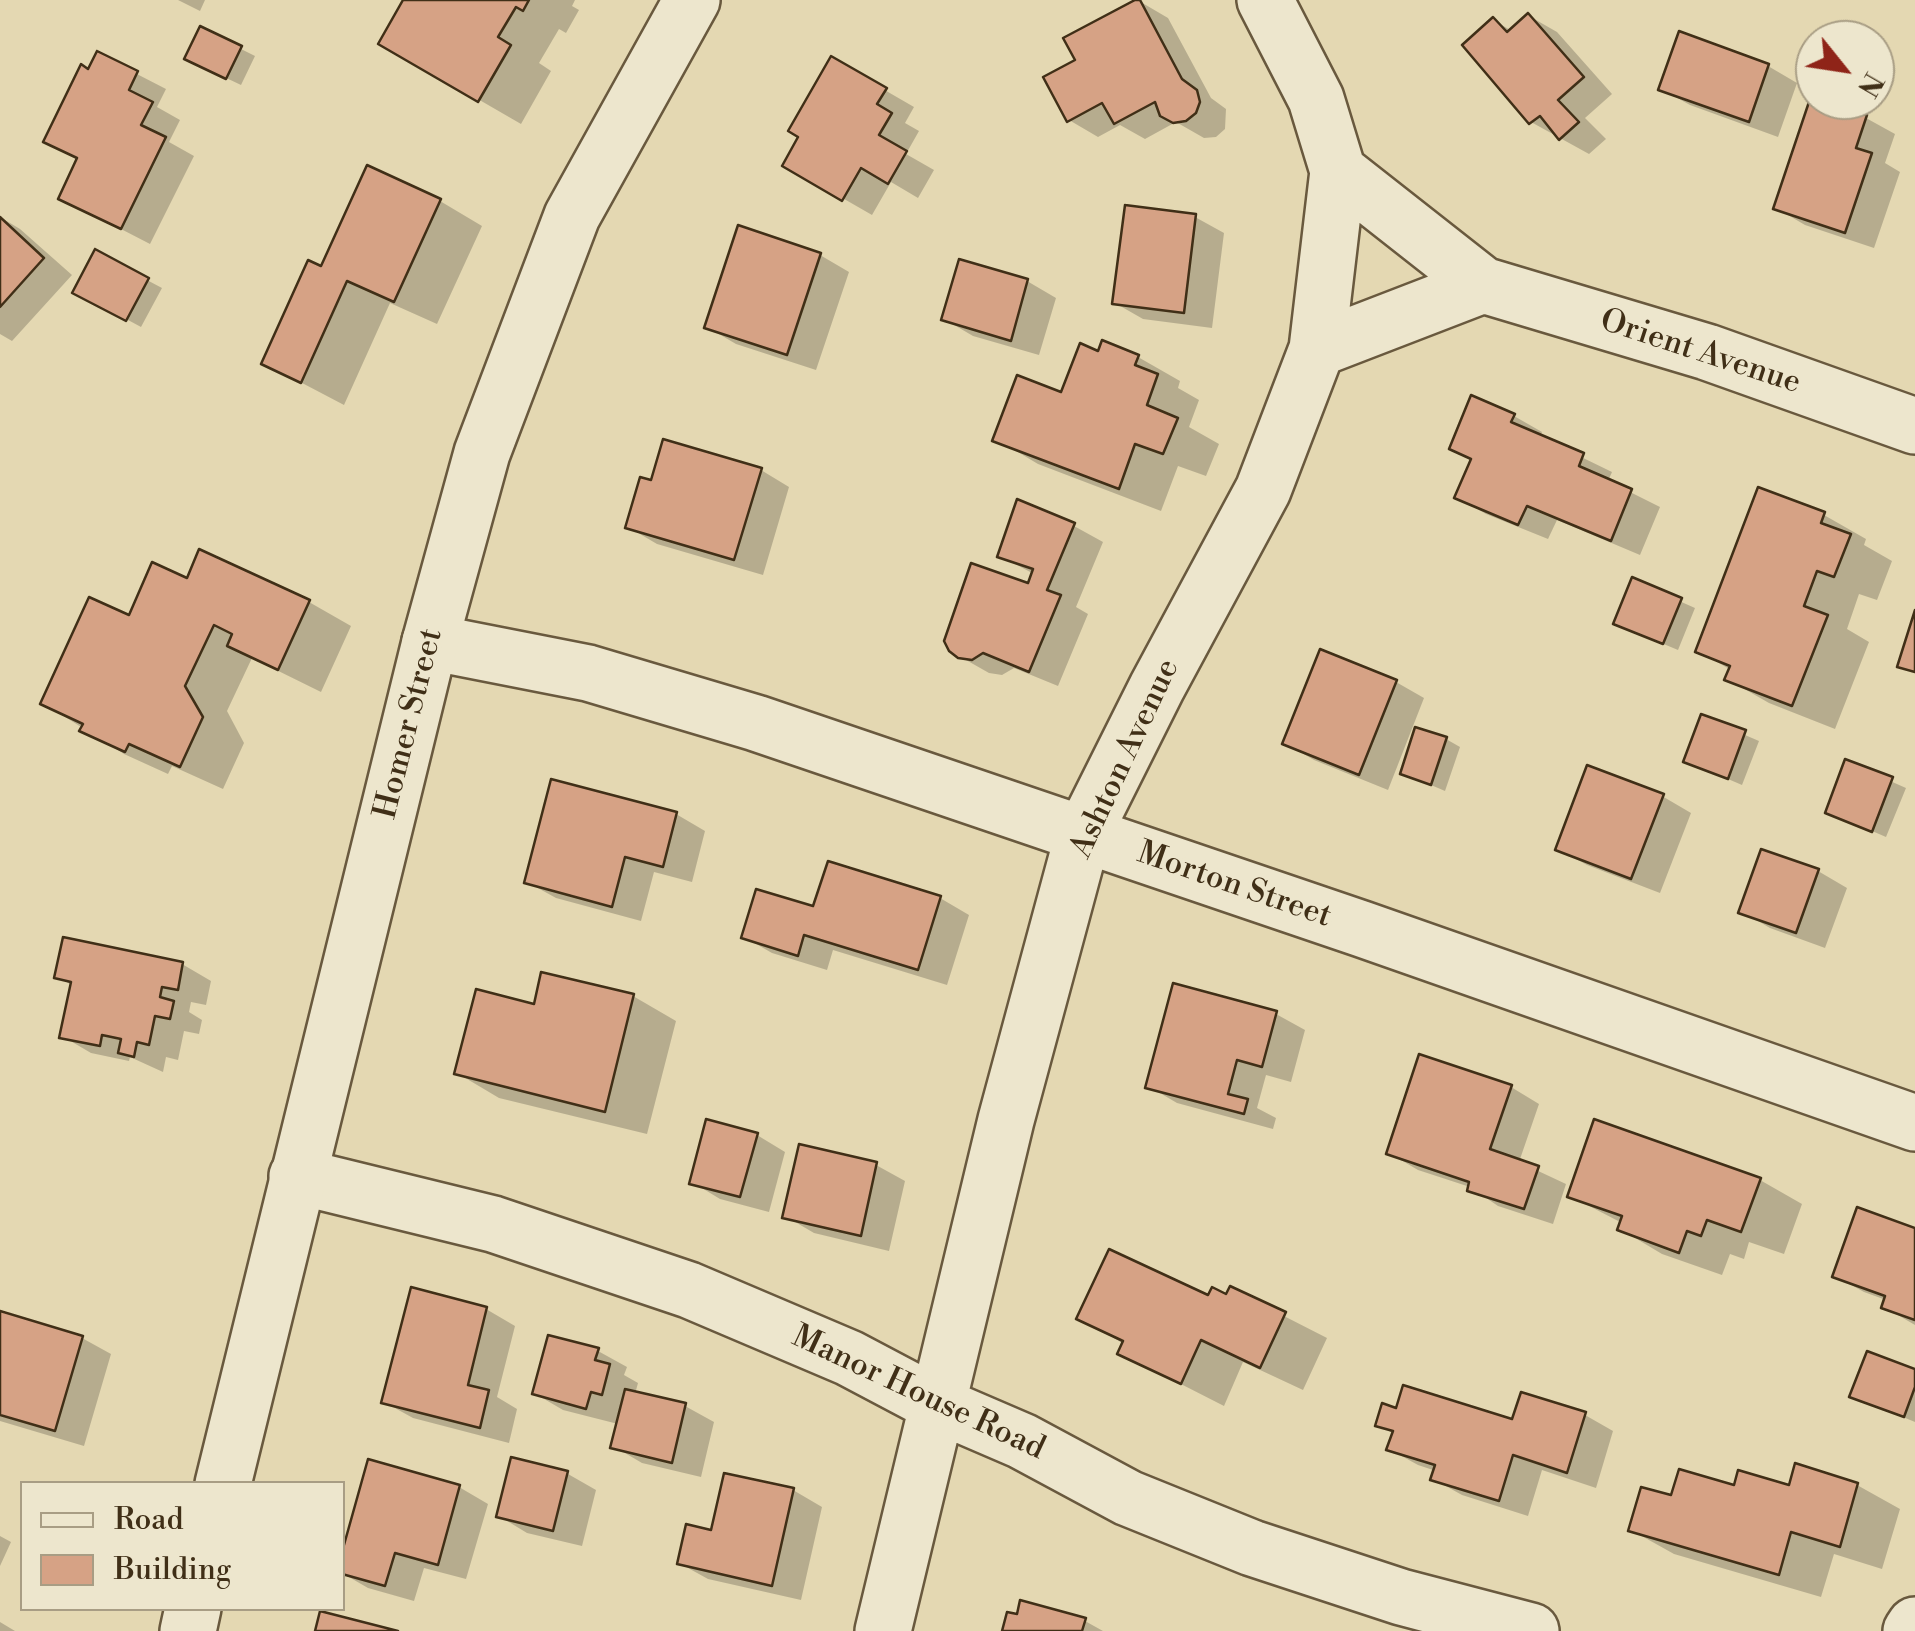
<!DOCTYPE html>
<html>
<head>
<meta charset="utf-8">
<style>
  body { margin:0 }
  #map { position:relative; width:1915px; height:1631px; overflow:hidden; background:#e4d8b2; font-family:"Libre Bodoni",serif }
  canvas { display:block }
  .legend { position:absolute; left:20px; top:1481px; width:325px; height:130px; box-sizing:border-box; background:#ede6cd; border:2px solid #a89d84; margin:0; padding:12px 18px; list-style:none; font-size:30px; color:#402f17 }
  .legend li { display:flex; align-items:center; gap:20px; height:50px }
  .legend b { width:50px; border:2px solid #a89d84 }
  .north { position:absolute; left:1795px; top:20px; width:100px; height:100px; box-sizing:border-box; background:#ede6cd; border:2px solid #a89d84; border-radius:50%; rotate:120deg; font-size:28px; font-weight:700; line-height:40px; text-align:center; color:#402f17 }
  .north::after { content:''; display:block; margin:auto; width:35px; height:45px; background:#8f2418; clip-path:polygon(50% 0,100% 100%,50% 72%,0 100%) }
</style>
</head>
<body>
<div id="map">
<canvas width="1915" height="1631"></canvas>
<ul class="legend">
<li><b style="height:12px;background:#ede6cd"></b>Road</li>
<li><b style="height:28px;background:#d6a285"></b>Building</li>
</ul>
<div class="north">N</div>
</div>
<script>
const ctx = document.querySelector('canvas').getContext('2d');
ctx.lineJoin = 'round';
function fillPath(path, color) { ctx.fillStyle = color; ctx.fill(path, 'evenodd'); }
const shape = rows => new Path2D(rows.map(r => 'M' + r).join(''));
function stroke(path, color, width, dash) { ctx.strokeStyle = color; ctx.lineWidth = width; ctx.lineCap = dash ? 'butt' : 'round'; ctx.setLineDash(dash || []); ctx.stroke(path); }
function drawText(font, color, halo, rows, align = 'center') {
  ctx.font = font + ' "Libre Bodoni",serif'; ctx.lineWidth = 8; ctx.setLineDash([]); ctx.textBaseline = 'middle'; ctx.strokeStyle = halo; ctx.fillStyle = color; for (const [text, x, y, turn = 0] of rows) {
    ctx.save(); ctx.translate(x, y); ctx.rotate((+turn || 0) * Math.PI / 180); ctx.textAlign = isNaN(turn) ? turn : align; if (halo) ctx.strokeText(text, 0, 0); ctx.fillText(text, 0, 0); ctx.restore();
  }
}
fillPath(shape([
  [178,0,205,0,200,11],
  [406,0,575,0,572,6,579,10,566,33,559,29,539,63,551,71,521,124,381,43],
  [1139,1,1168,18,1211,98,1226,109,1225,129,1216,137,1204,138,1176,122,1145,139,1120,125,1098,137,1069,120,1079,61],
  [1529,16,1557,32,1612,94,1585,118,1606,139,1589,154,1531,122,1493,20,1512,31],
  [201,29,255,56,241,85,201,66],
  [1681,35,1768,66,1797,83,1778,137,1690,105,1661,89],
  [98,54,166,89,157,107,180,120,169,142,194,156,150,244,61,198,79,159,46,141],
  [831,59,914,107,905,123,919,131,906,154,934,170,918,198,891,182,872,215,785,165,802,136],
  [1866,118,1895,134,1885,163,1900,172,1874,248,1805,225,1776,208],
  [440,201,482,226,437,324,390,303,344,405,264,363,322,270],
  [0,217,20,229,72,275,12,341,0,334],
  [1195,217,1224,233,1212,328,1143,319,1115,303],
  [740,228,820,255,849,272,816,370,736,344,707,327],
  [96,253,162,288,141,327,76,292],
  [1027,281,1056,298,1039,355,973,336,944,319],
  [1103,343,1138,357,1180,381,1178,388,1199,400,1189,427,1219,444,1206,476,1178,466,1161,511,1038,464,996,439,1062,395,1099,354],
  [1514,416,1542,432,1540,437,1612,472,1608,481,1660,507,1640,555,1557,520,1548,539,1486,514,1457,497,1473,460,1452,448],
  [761,470,789,487,763,575,657,544,628,527,653,483],
  [1019,503,1074,526,1103,542,1076,607,1088,614,1058,686,1014,668,1002,675,989,673,959,656,1030,586,1034,574,1000,556],
  [1824,515,1866,539,1864,545,1892,561,1877,600,1859,594,1847,629,1869,642,1835,729,1769,703,1727,679,1731,670,1698,651],
  [188,581,309,602,351,626,321,692,252,658,227,711,244,743,223,789,172,766,168,774,124,754,43,703,130,618],
  [1634,581,1695,608,1678,650,1630,630],
  [1396,682,1424,698,1388,790,1314,760,1285,743],
  [1703,717,1759,741,1742,785,1686,761],
  [1446,739,1460,747,1445,791,1403,773],
  [1847,762,1906,788,1886,837,1828,812],
  [553,782,676,814,705,831,692,882,654,872,641,921,556,898,527,882],
  [1662,796,1691,813,1660,893,1587,865,1558,849],
  [830,864,940,898,969,915,947,985,833,950,827,970,772,953,744,937,815,909],
  [1818,871,1847,888,1825,948,1770,928,1741,911],
  [182,964,211,981,206,1005,191,1002,189,1012,202,1020,199,1034,184,1031,178,1060,166,1057,163,1072,130,1057,129,1061,91,1053,62,1036,73,986,57,976],
  [633,996,676,1021,647,1134,499,1098,457,1073,536,1007],
  [1276,1014,1305,1030,1291,1082,1266,1075,1257,1108,1276,1118,1273,1129,1177,1103,1148,1086],
  [1511,1087,1539,1104,1519,1162,1566,1184,1553,1224,1498,1206,1470,1187,1418,1170,1389,1153],
  [757,1135,785,1152,769,1212,720,1199,692,1182],
  [801,1147,876,1165,905,1181,889,1251,814,1233,785,1216],
  [1760,1180,1802,1204,1784,1254,1749,1242,1744,1259,1730,1254,1722,1275,1662,1254,1620,1229,1622,1223,1570,1196],
  [1915,1230,1915,1325,1884,1307,1886,1300,1864,1292,1835,1276],
  [1231,1289,1327,1338,1303,1390,1243,1362,1224,1406,1120,1353,1124,1344,1079,1318,1227,1297],
  [486,1309,515,1326,497,1397,517,1409,509,1443,413,1418,384,1402],
  [0,1314,82,1338,111,1354,84,1446,0,1421],
  [598,1351,627,1367,624,1375,638,1383,635,1394,685,1406,714,1422,701,1477,642,1463,613,1446,618,1424,563,1410,534,1393],
  [1915,1372,1915,1422,1852,1396],
  [1397,1411,1514,1422,1585,1415,1613,1431,1596,1488,1542,1470,1528,1516,1462,1495,1433,1479,1436,1471,1418,1465,1389,1449,1394,1434,1378,1424],
  [513,1460,568,1474,596,1490,582,1546,527,1533,499,1516],
  [1796,1466,1857,1485,1900,1509,1882,1569,1834,1554,1821,1597,1674,1554,1631,1530,1673,1498,1736,1488,1790,1488],
  [459,1487,488,1504,466,1579,424,1568,414,1601,368,1588,342,1573],
  [793,1490,822,1507,801,1600,708,1579,679,1563],
  [0,1536,11,1542,0,1566],
  [1085,1621,1103,1631,1005,1631],
  [0,1622,15,1631,0,1631]
]), '#0003');
const building = shape([
  [403,0,529,0,523,11,516,7,498,37,511,45,478,102,378,44,403,0],
  [1135,0,1140,0,1182,79,1197,90,1200,102,1196,113,1186,121,1173,123,1160,116,1155,102,1114,124,1102,103,1067,122,1043,77,1075,60,1063,38,1135,0],
  [1528,13,1584,77,1558,100,1579,122,1559,140,1540,116,1529,124,1462,45,1493,17,1507,32,1528,13],
  [200,26,242,46,226,79,184,59,200,26],
  [1679,31,1769,64,1749,122,1658,90,1679,31],
  [97,51,138,71,129,90,153,102,141,125,166,137,121,229,58,199,77,158,43,142,81,64,88,69,97,51],
  [831,56,887,88,877,104,892,113,879,135,907,151,888,184,861,168,842,201,782,166,798,137,788,131,831,56],
  [1811,96,1867,115,1856,148,1872,153,1845,233,1773,209,1811,96],
  [367,165,441,199,394,302,347,281,301,383,261,364,308,260,321,266,367,165],
  [1125,205,1196,214,1184,313,1112,304,1125,205],
  [0,217,44,258,0,307,0,217],
  [738,225,821,253,787,355,704,328,738,225],
  [95,249,149,278,126,321,72,293,95,249],
  [959,259,1028,279,1011,341,941,320,959,259],
  [1102,340,1139,355,1135,365,1158,374,1147,405,1178,418,1163,454,1135,444,1119,489,992,441,1017,375,1061,392,1080,343,1098,351,1102,340],
  [1471,395,1515,414,1511,422,1584,453,1579,466,1632,489,1611,541,1527,506,1518,525,1454,498,1471,459,1449,449,1471,395],
  [663,439,762,468,734,560,625,528,640,477,651,480,663,439],
  [1758,487,1825,512,1821,523,1851,534,1834,577,1817,571,1804,606,1828,615,1792,706,1724,680,1730,666,1695,652,1758,487],
  [1017,499,1075,523,1047,590,1061,595,1029,672,983,653,972,660,958,658,949,651,944,641,971,563,1028,583,1033,569,997,557,1017,499],
  [199,549,310,600,278,670,227,646,232,634,214,625,185,686,203,717,180,767,129,744,125,752,79,731,83,724,40,704,89,597,129,615,152,562,187,578,199,549],
  [1632,577,1682,598,1663,644,1613,624,1632,577],
  [1915,610,1915,672,1897,667,1915,610],
  [1320,649,1397,680,1359,775,1282,744,1320,649],
  [1701,714,1746,730,1728,779,1683,762,1701,714],
  [1415,727,1447,737,1431,785,1400,774,1415,727],
  [1845,759,1893,777,1872,832,1825,813,1845,759],
  [1587,765,1664,794,1631,879,1555,850,1587,765],
  [551,779,677,812,663,867,625,857,612,907,524,883,551,779],
  [1761,849,1819,869,1796,933,1738,913,1761,849],
  [828,861,941,896,918,970,804,935,798,956,741,938,756,889,813,906,828,861],
  [63,937,183,962,178,990,162,987,160,997,174,1001,170,1019,155,1016,149,1045,137,1042,134,1057,118,1053,121,1039,102,1035,100,1046,59,1038,71,982,54,978,63,937],
  [541,972,634,994,605,1112,454,1074,476,989,534,1004,541,972],
  [1173,983,1277,1011,1262,1067,1237,1060,1228,1094,1248,1099,1244,1114,1145,1088,1173,983],
  [1419,1054,1512,1085,1490,1149,1539,1166,1524,1209,1467,1191,1469,1182,1386,1154,1419,1054],
  [706,1119,758,1133,740,1197,689,1184,706,1119],
  [1594,1119,1761,1178,1741,1232,1707,1220,1701,1236,1687,1231,1679,1253,1617,1230,1622,1216,1567,1197,1594,1119],
  [799,1144,877,1162,861,1236,782,1218,799,1144],
  [1857,1207,1915,1228,1915,1320,1881,1308,1885,1296,1832,1277,1857,1207],
  [1109,1249,1208,1295,1212,1287,1226,1294,1230,1286,1286,1312,1260,1368,1201,1340,1181,1384,1117,1354,1123,1341,1076,1319,1109,1249],
  [411,1287,487,1307,468,1385,489,1390,480,1428,381,1403,411,1287],
  [0,1311,83,1336,55,1431,0,1415,0,1311],
  [548,1335,599,1348,595,1360,610,1364,602,1395,591,1392,586,1409,532,1394,548,1335],
  [1867,1351,1915,1369,1915,1387,1904,1417,1849,1397,1867,1351],
  [1403,1385,1512,1419,1521,1392,1586,1412,1567,1473,1513,1455,1499,1501,1430,1480,1435,1465,1386,1450,1393,1431,1375,1426,1382,1403,1396,1408,1403,1385],
  [625,1389,686,1403,672,1463,610,1448,625,1389],
  [511,1457,568,1471,553,1531,496,1517,511,1457],
  [368,1459,460,1485,438,1565,395,1553,385,1586,342,1574,342,1552,368,1459],
  [1795,1463,1858,1483,1840,1547,1791,1532,1779,1575,1628,1531,1641,1487,1671,1495,1679,1469,1734,1485,1738,1470,1789,1485,1795,1463],
  [724,1473,794,1488,772,1586,677,1564,686,1524,711,1530,724,1473],
  [1020,1600,1086,1618,1082,1631,1002,1631,1007,1612,1017,1614,1020,1600],
  [320,1611,398,1631,315,1631,320,1611]
]);
fillPath(building, '#d6a285');
stroke(building, '#402f17', 2.5);
const minor = shape([
  [1338,171,1483,285,1707,352,1915,426],
  [1317,349,1483,285],
  [430,642,588,673,756,723,1362,929,1915,1123],
  [297,1176,493,1224,689,1290,849,1358,936,1404,1022,1441,1128,1498,1252,1548,1401,1597,1531,1631],
  [883,1631,1006,1120,1083,835,1157,687,1263,490,1317,349,1338,171,1316,99,1265,0],
  [1911,1631,1915,1625]
]);
const tertiary = shape([
  [223,1484,430,642,482,453,572,216,692,0],
  [188,1631,193,1608]
]);
stroke(minor, '#69593e', 60);
stroke(tertiary, '#69593e', 60);
stroke(minor, '#ede6cd', 55);
stroke(tertiary, '#ede6cd', 55);
drawText('32px', '#402f17', '#ede6cd', [
  ["Orient Avenue",1700,353,18],
  ["Homer Street",410,724,-76],
  ["Ashton Avenue",1126,759,-65],
  ["Morton Street",1234,886,19],
  ["Manor House Road",918,1394,25]
]);
</script>
</body>
</html>
